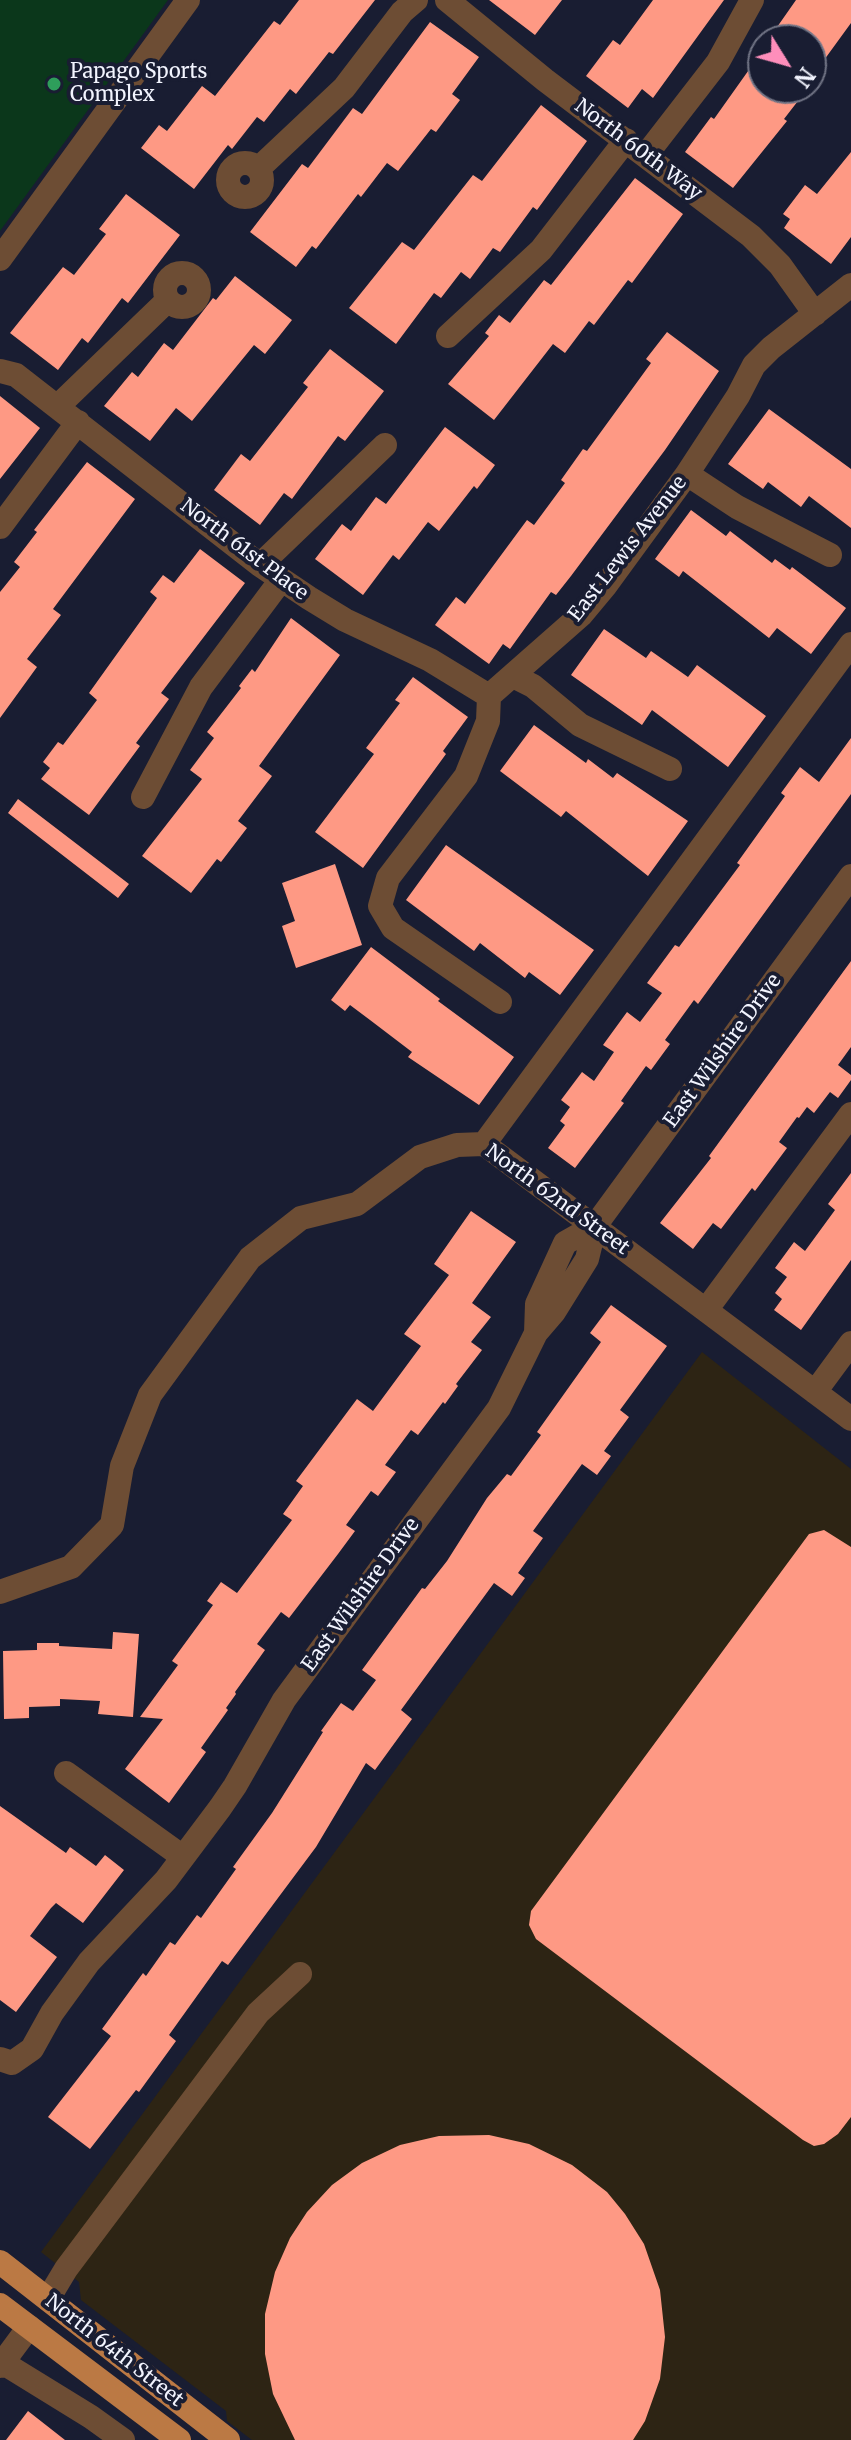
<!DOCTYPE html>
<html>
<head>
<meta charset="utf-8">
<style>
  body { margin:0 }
  #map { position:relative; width:851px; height:2440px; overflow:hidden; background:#191d32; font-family:Merriweather,serif }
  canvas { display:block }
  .north { position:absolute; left:747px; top:24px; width:80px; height:80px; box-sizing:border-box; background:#191d32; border:2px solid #707384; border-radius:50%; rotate:127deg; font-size:22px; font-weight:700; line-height:32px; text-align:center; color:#f2f4fe }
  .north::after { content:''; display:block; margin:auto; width:28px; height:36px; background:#fe8ebb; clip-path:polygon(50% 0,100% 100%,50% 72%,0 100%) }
</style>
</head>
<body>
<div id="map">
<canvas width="851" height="2440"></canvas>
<div class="north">N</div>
</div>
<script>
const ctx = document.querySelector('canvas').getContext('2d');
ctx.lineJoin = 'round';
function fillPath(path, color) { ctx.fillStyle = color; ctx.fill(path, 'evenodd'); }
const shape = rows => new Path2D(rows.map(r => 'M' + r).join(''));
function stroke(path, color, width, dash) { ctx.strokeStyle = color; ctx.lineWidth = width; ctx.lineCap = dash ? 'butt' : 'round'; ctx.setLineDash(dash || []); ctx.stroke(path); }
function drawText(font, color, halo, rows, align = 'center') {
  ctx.font = font + ' Merriweather,serif'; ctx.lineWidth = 8; ctx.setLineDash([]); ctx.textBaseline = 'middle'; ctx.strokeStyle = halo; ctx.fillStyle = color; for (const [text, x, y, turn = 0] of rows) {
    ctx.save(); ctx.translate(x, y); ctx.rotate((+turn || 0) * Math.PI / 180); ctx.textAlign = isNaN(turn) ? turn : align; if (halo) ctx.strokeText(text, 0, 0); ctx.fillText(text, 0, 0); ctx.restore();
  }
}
fillPath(shape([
  [702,1352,851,1469,851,2440,252,2440,227,2421,226,2411,81,2300,79,2282,41,2252]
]), '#2d2414');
fillPath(shape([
  [0,0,168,0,0,231]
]), '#0b371b');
fillPath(shape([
  [299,0,375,0,333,54,329,52,296,94,290,89,264,122,257,117,232,149,228,145,194,189,141,148,159,125,167,131,202,86,215,96,274,21,280,25],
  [489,0,562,0,535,35],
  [653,0,724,0,653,98,642,89,628,108,586,76,613,40,620,45],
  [796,0,851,0,851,23,811,78,811,40,768,40],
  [430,22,479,57,452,94,460,100,436,132,431,129,398,171,387,163,361,197,358,194,316,249,312,246,296,267,250,232,302,164,308,168,353,108,362,114],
  [763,50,763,88,808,88,784,119,787,121,733,188,685,152,711,117,714,119],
  [541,105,587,141,537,210,533,207,500,252,493,248,470,279,461,272,441,298,434,293,396,344,349,308,402,242,414,250,473,175,482,181],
  [851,152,851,237,831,264,784,228,790,219,783,214,805,185,817,194],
  [635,178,683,214,632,283,628,280,594,325,589,321,565,353,553,344,494,420,448,384,489,336,485,333,499,315,510,323,544,280,551,285],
  [126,194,180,235,128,303,122,298,88,343,82,338,58,370,10,333,63,267,74,275,106,234,99,229],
  [235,276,292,320,265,354,254,345,192,421,176,408,150,441,104,406,132,372,138,377,164,343,173,350,213,298,216,300],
  [667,332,719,371,665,450,571,576,556,595,551,592,510,649,503,644,489,664,435,625,456,597,465,604,527,520,534,525,565,483,561,480,583,449,587,451,651,363,646,359],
  [330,349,384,391,345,441,338,436,292,499,284,493,260,525,214,490,241,454,250,461,308,387,303,383],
  [0,396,40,428,0,479],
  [769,409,851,469,851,528,809,496,801,507,768,482,763,489,728,464],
  [445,427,495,465,477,489,474,486,439,531,428,522,399,560,393,555,363,595,315,559,342,524,351,531,376,497,386,504],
  [87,462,135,499,53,609,61,615,27,659,37,667,0,718,0,592,20,567,14,562,37,532,34,530],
  [691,510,726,536,730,531,772,563,775,559,790,570,792,567,846,608,811,654,777,628,769,638,683,571,679,577,655,559],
  [200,549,245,583,161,693,169,699,136,743,140,746,89,815,41,779,50,768,43,762,58,742,63,745,97,700,89,693,157,598,150,592,163,575,174,583],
  [291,618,340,655,259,766,272,776,238,821,247,828,221,862,217,859,191,893,142,856,202,779,190,770,214,738,207,732,241,688,239,686,252,669,255,672],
  [604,629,646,658,651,651,688,677,697,665,766,716,728,767,652,710,642,725,571,675],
  [413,677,468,717,443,751,446,754,363,868,315,832,374,754,366,748,400,703,395,700],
  [534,725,586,763,588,759,613,778,617,773,688,821,648,876,566,811,561,817,500,771],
  [851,738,851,794,698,1004,694,1000,665,1040,670,1044,651,1070,646,1066,621,1101,624,1103,575,1168,548,1148,565,1125,560,1121,570,1107,561,1100,582,1072,594,1081,614,1052,603,1045,627,1012,640,1022,662,993,647,983,675,945,679,947,740,865,737,863,785,796,781,793,800,767,819,782],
  [18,799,129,884,118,898,8,813],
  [446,845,594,950,560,995,529,972,525,978,480,943,474,951,406,900],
  [335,864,362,945,296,968,282,926,295,921,282,883],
  [371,947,440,999,438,1001,514,1057,479,1105,408,1057,412,1052,370,1020,350,1005,345,1011,331,1000],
  [851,961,851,1047,838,1065,851,1075,851,1080,838,1098,830,1092,814,1113,807,1107,799,1118,797,1117,779,1142,787,1148,755,1191,752,1188,721,1229,713,1223,693,1249,660,1223,711,1158,709,1156],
  [851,1173,851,1260,801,1330,774,1310,782,1299,775,1293,787,1277,775,1268,794,1242,805,1251,835,1210,828,1204],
  [471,1211,516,1242,472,1303,491,1317,471,1342,482,1350,456,1384,458,1386,445,1404,443,1402,418,1435,411,1430,385,1465,396,1472,378,1496,371,1491,346,1525,355,1531,338,1554,289,1618,281,1612,257,1644,265,1650,235,1692,236,1694,226,1708,228,1710,201,1748,206,1752,169,1803,125,1769,163,1719,140,1717,178,1665,172,1661,213,1605,207,1601,221,1582,237,1593,292,1520,283,1514,303,1486,296,1481,357,1399,373,1411,421,1346,404,1334,449,1275,434,1264],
  [611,1305,667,1346,620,1410,629,1417,604,1451,611,1456,597,1475,582,1464,533,1531,543,1538,518,1573,525,1578,512,1596,494,1583,401,1710,412,1719,375,1770,366,1763,316,1847,228,1965,222,1961,169,2035,176,2041,139,2092,136,2090,90,2149,48,2117,111,2036,102,2029,143,1973,146,1976,170,1942,175,1945,197,1915,201,1918,236,1869,233,1867,272,1813,323,1732,321,1731,341,1703,353,1711,376,1680,362,1670,422,1588,425,1589,447,1561,487,1498,507,1474,511,1476,541,1435,537,1432,601,1342,590,1333],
  [824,1530,851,1547,851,2117,838,2134,824,2144,814,2146,803,2140,536,1939,529,1925,531,1911,809,1534],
  [113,1632,139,1634,133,1717,98,1714,100,1701,60,1699,60,1706,29,1707,29,1718,4,1719,3,1651,37,1650,37,1643,59,1643,59,1646,112,1649],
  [0,1806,66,1853,70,1847,96,1866,105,1855,124,1870,83,1923,56,1903,51,1908,30,1936,57,1957,16,2012,0,2000],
  [489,2135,529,2144,572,2165,607,2192,625,2214,644,2244,660,2290,665,2337,660,2379,645,2421,633,2440,295,2440,273,2394,265,2354,265,2314,275,2272,290,2238,307,2212,332,2185,362,2163,400,2145,439,2136],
  [28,2411,65,2440,6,2440]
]), '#fe9984');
stroke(shape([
  [447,0,545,80,751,236,780,265,815,314],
  [646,155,718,62,752,0],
  '228 180a17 17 0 1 1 34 0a17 17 0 1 1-34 0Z',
  [258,169,344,88,402,12,416,0],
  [0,259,188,0],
  '165 290a17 17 0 1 1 34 0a17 17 0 1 1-34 0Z',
  [448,336,541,250,626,140],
  [0,371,16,375,260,565,309,598,345,620,430,660,489,696],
  [57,407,168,300],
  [687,474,737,507,830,555],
  [0,527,78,422],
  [260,565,385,445],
  [513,676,533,686,580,725,670,769],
  [143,797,201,687,281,580],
  [500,1002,393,928,380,906,388,878,466,776,488,721,489,696,581,615,606,585,687,474,738,396,754,365,771,348,851,285],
  [484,1144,851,644],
  [706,1310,851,1114],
  [536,1333,537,1304,565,1243,595,1226],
  [815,1392,851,1343],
  [0,1592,71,1567,112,1525,122,1466,150,1395,250,1258,301,1218,357,1204,420,1157,457,1145,484,1144,851,1419],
  [66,1773,183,1857],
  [0,2059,12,2063,32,2049,52,2013,89,1962,166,1880,220,1808,235,1786,284,1700,499,1408,536,1333,554,1312,587,1259,595,1226,851,876],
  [48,2299,66,2269,258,2013,300,1974],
  [0,2361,91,2417,123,2440],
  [0,2366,29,2327]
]), '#6d4d34', 24);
stroke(shape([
  [0,2262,228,2440],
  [0,2305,179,2440]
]), '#bb7944', 24);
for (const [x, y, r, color] of [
  [54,84,8,"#2e9e5b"]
]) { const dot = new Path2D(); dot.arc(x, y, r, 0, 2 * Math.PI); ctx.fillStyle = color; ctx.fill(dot); stroke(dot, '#191d32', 3); }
drawText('20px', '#f2f4fe', '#191d32', [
  ["Papago Sports",70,72],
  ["Complex",70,95]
], 'left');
drawText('20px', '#f2f4fe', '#191d32', [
  ["North 60th Way",638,150,37],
  ["East Lewis Avenue",628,549,-52],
  ["North 61st Place",244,550,37],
  ["East Wilshire Drive",723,1051,-54],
  ["North 62nd Street",557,1200,36],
  ["East Wilshire Drive",361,1595,-54],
  ["North 64th Street",114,2351,38]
]);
</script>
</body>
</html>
